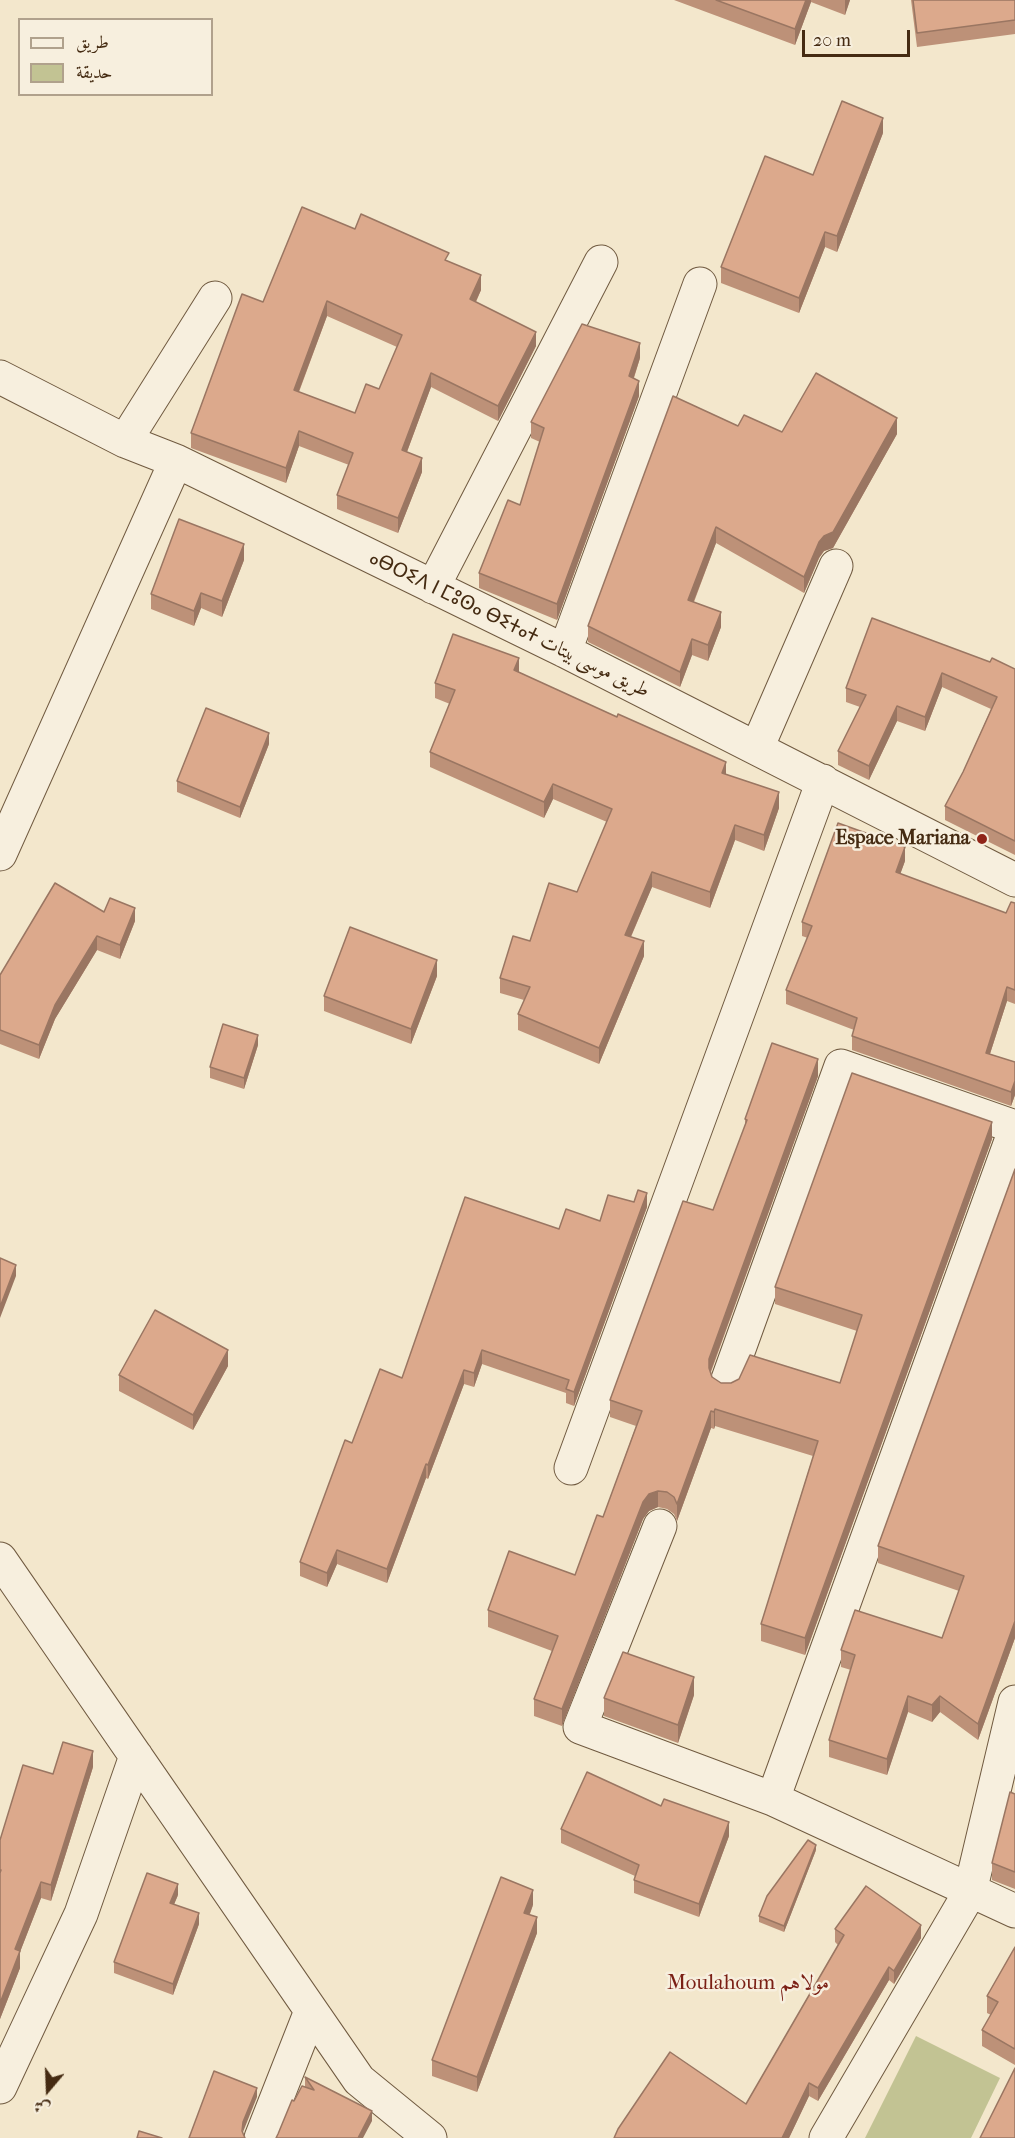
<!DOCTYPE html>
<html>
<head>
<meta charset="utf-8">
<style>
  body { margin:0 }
  #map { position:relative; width:1015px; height:2138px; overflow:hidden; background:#f3e7cc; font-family:"IM FELL French Canon",Amiri,serif }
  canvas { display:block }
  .legend { position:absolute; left:18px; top:18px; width:195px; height:78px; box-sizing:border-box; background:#f7efde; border:2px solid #b0a18c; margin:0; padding:8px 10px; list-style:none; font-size:18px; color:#452b12 }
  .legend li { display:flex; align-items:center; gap:12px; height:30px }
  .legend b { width:30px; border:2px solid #b0a18c }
  .north { position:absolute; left:18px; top:2060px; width:60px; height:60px; -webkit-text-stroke:4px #f7efde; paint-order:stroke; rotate:199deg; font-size:16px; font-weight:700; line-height:24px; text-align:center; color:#452b12 }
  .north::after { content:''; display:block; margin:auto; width:21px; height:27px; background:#452b12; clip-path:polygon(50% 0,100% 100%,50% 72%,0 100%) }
  .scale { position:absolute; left:802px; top:30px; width:108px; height:27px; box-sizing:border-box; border:3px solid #452b12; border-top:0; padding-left:8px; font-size:18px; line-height:21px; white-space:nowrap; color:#452b12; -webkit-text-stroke:4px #f7efde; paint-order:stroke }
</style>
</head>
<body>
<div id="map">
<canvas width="1015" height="2138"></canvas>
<ul class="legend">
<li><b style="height:8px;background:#f7efde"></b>طريق</li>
<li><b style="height:16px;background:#c2c393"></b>حديقة</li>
</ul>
<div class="north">ش</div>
<div class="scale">20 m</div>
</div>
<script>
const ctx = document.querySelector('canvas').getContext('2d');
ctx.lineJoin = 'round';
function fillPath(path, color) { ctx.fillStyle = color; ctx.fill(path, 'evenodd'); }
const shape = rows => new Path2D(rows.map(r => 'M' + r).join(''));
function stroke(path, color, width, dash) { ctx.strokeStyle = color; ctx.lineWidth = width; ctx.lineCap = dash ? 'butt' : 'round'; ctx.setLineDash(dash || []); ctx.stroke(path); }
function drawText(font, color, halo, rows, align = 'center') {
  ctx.font = font + ' "IM FELL French Canon",Amiri,"Noto Sans Tifinagh",serif'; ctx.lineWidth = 5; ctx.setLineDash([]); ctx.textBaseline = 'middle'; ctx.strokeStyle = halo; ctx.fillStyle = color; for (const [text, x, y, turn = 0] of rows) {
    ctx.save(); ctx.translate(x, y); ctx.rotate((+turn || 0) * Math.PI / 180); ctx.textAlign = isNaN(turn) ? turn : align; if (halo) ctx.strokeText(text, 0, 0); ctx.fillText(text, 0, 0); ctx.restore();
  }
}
fillPath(shape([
  [916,2036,1000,2078,971,2138,865,2138]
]), '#c2c393');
const minor = shape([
  [0,377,125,441,176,461,565,651,1015,880],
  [125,441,215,298],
  [433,587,601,262],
  [565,651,700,284],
  [757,748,836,566],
  [0,854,176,461],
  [727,1382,841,1066,1015,1127],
  [571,1468,823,781],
  [660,1526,580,1727,773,1799,1015,1911],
  [0,1559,359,2080,430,2138],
  [773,1799,1015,1130],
  [0,2087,81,1914,136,1756],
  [261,2138,311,2011],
  [826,2138,970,1892,1015,1702]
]);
stroke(minor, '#705a40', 35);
stroke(minor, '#f7efde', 33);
fillPath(shape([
  [674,0,850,0,845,15,811,2,795,45],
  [911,0,1015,0,1015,34,917,47],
  [883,133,837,252,825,247,799,313,721,283,721,267,813,175],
  [355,229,449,262,481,290,476,302,536,346,498,421,431,387,407,452,422,472,398,533,337,509,337,495,349,465,299,446,286,483,191,448,191,433,263,302],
  [327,316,397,347,379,389,355,413,299,392],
  [640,358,634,378,639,396,557,620,479,588,479,573,520,505,540,442,531,438,531,422],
  [738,426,782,432,897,434,833,548,824,551,819,558,804,593,716,543,694,602,721,627,708,661,692,655,680,687,588,642,588,626],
  [244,560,222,617,201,608,194,626,151,609,151,594],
  [990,662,1015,669,1015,855,945,820,945,806,963,772,991,709,942,687,925,731,897,721,869,780,838,765,838,751,860,707,846,702,846,688],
  [519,672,726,774,779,808,764,851,735,840,710,908,652,887,631,937,644,956,599,1064,518,1030,518,1014,524,1000,500,993,500,978,530,941,577,892,607,822,553,799,544,818,430,767,430,752,450,704,435,698,435,683],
  [269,744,240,818,177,792,177,781],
  [905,861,900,874,1006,913,1015,903,1015,1004,1007,1001,990,1054,1015,1062,1015,1095,1011,1106,852,1050,852,1036,854,1030,786,1004,786,990,808,938,802,936,802,922],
  [104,912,135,921,120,959,97,950,55,1019,39,1059,0,1044,0,975],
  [437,976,411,1044,324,1011,324,996],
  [258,1045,244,1089,210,1078,210,1067],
  [818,1076,711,1372,712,1377,721,1383,840,1383,857,1331,775,1304,775,1287,992,1139,805,1655,761,1641,761,1624,813,1456,715,1426,714,1429,711,1428,677,1521,674,1514,667,1509,658,1507,649,1511,643,1519,562,1726,534,1716,534,1699,552,1651,488,1627,488,1610,575,1575,603,1517,636,1426,610,1417,610,1400,713,1210,745,1127,745,1119],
  [1015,1169,1015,1638,978,1740,940,1712,932,1722,908,1712,887,1775,829,1757,829,1740,851,1670,841,1667,841,1650,942,1638,959,1591,878,1563,878,1546],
  [647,1207,574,1406,566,1403,566,1393,482,1364,474,1387,464,1384,428,1479,426,1478,387,1583,337,1564,327,1587,300,1576,300,1562,352,1443,402,1378,559,1229,600,1221],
  [228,1366,193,1430,119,1391,119,1375],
  [694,1695,678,1743,604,1716,604,1698],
  [93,1767,51,1901,41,1898,20,1952,20,1968,0,2019,0,1840],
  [1015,1794,1015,1889,992,1880,992,1863],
  [561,1829,729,1836,699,1917,634,1893,634,1880,635,1876,561,1843],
  [816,1850,784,1932,759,1922,759,1916],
  [178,1895,174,1904,199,1924,173,1995,114,1973,114,1962],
  [533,1905,530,1914,537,1933,477,2092,432,2076,432,2060],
  [835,1929,921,1938,894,1984,889,1980,818,2101,809,2096,789,2138,614,2138,746,2104,838,1945,835,1942],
  [1015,1947,1015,2065,982,2046,982,2030,991,2015,987,2013,987,1996],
  [305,2077,372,2121,278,2134,294,2101,305,2087]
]), '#bd9178');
fillPath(shape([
  [806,0,811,0,811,2,795,45,795,29],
  [845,0,850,0,845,15],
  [883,118,883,133,837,252,837,236],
  [825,232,825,247,799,313,799,298],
  [481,275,481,290,470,314,470,299],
  [327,301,327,316,294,404,294,390],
  [536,332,536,346,498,421,498,406],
  [640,343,640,358,629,392,629,376],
  [431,373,431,387,402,465,402,450],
  [639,381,639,396,557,620,557,604],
  [897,418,897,434,833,548,824,551,819,558,804,593,804,577,819,542],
  [299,431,299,446,286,483,286,468],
  [422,458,422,472,398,533,398,518],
  [716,527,716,543,688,616,688,600],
  [244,544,244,560,222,617,222,601],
  [201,593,201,608,194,626,194,611],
  [721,612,721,627,708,661,708,645],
  [692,639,692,655,680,687,680,672],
  [519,658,519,674,514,670],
  [942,673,942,687,925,731,925,717],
  [897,706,897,721,869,780,869,766],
  [269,733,269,744,240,818,240,807],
  [726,762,726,777,722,773],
  [553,784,553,799,544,818,544,802],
  [779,792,779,808,764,851,764,835],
  [735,825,735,840,710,908,710,892],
  [905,847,905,861,896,886,896,872],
  [652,872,652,887,625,950,625,935],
  [135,908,135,921,120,959,120,945],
  [97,936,97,950,55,1019,39,1059,39,1045,55,1005],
  [644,941,644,956,599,1064,599,1048],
  [437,960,437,976,411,1044,411,1029],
  [1007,987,1007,1001,986,1066,986,1053],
  [258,1035,258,1045,244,1089,244,1078],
  [818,1059,818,1076,709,1376,709,1359],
  [1015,1081,1015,1095,1011,1106,1011,1092],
  [992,1122,992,1139,805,1655,805,1638],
  [647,1193,647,1207,574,1406,574,1392],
  [16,1265,16,1276,0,1318,0,1307],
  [228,1350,228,1366,193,1430,193,1415],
  [482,1350,482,1364,474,1387,474,1373],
  [464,1370,464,1384,428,1479,428,1465],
  [715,1409,715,1426,714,1429,714,1412],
  [711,1411,711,1428,677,1521,677,1504],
  [426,1464,426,1478,387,1583,387,1569],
  [658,1491,658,1507,649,1511,643,1519,562,1726,562,1709,643,1502,649,1494],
  [337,1550,337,1564,327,1587,327,1573],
  [1015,1621,1015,1638,978,1740,978,1724],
  [694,1677,694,1695,678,1743,678,1725],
  [908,1696,908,1712,887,1775,887,1759],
  [940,1696,940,1712,932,1722,932,1705],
  [93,1751,93,1767,51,1901,51,1885],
  [729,1822,729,1836,699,1917,699,1904],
  [816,1845,816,1850,784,1932,784,1926],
  [41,1882,41,1898,20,1952,20,1968,0,2019,0,2003,15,1949],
  [178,1884,178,1895,170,1914,170,1903],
  [533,1890,533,1905,524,1928,524,1913],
  [199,1913,199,1924,173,1995,173,1984],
  [537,1917,537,1933,477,2092,477,2077],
  [921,1925,921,1938,894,1984,894,1971],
  [889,1967,889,1980,818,2101,818,2088],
  [809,2083,809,2096,789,2138,782,2138],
  [257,2088,257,2097,243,2132,242,2138,243,2122],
  [372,2111,372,2121,363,2138,358,2138]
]), '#9a7662');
const building = shape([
  [716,0,806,0,795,29,716,0],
  [913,0,1015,0,1015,20,917,33,913,0],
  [842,101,883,118,837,236,825,232,799,298,721,267,765,156,813,175,842,101],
  [302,207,355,229,361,214,449,253,445,260,481,275,470,299,536,332,498,406,431,373,402,450,422,458,398,518,337,495,353,453,299,431,286,468,191,433,242,294,263,302,302,207],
  [327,301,402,335,379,389,366,384,355,413,294,390,327,301],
  [582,324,640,343,629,376,639,381,557,604,479,573,508,500,520,505,544,428,531,422,582,324],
  [816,373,897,418,833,532,824,536,819,542,804,577,716,527,688,600,721,612,708,645,692,639,680,672,588,626,673,396,738,426,744,415,782,432,816,373],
  [179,519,244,544,222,601,201,593,194,611,151,594,179,519],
  [872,618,990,662,992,658,1015,669,1015,841,945,806,963,772,997,697,942,673,925,717,897,706,869,766,838,751,866,695,846,688,872,618],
  [453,634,519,658,514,670,617,717,618,714,726,762,722,773,779,792,764,835,735,825,710,892,652,872,625,935,644,941,599,1048,518,1014,530,987,500,978,513,936,530,941,549,883,577,892,612,809,553,784,544,802,430,752,455,690,435,683,453,634],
  [206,708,269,733,240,807,177,781,206,708],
  [838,823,905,847,896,872,1006,913,1011,902,1015,903,1015,990,1007,987,986,1053,1015,1062,1015,1081,1011,1092,852,1036,857,1018,786,990,812,926,802,922,838,823],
  [55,883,104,912,110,898,135,908,120,945,97,936,55,1005,39,1045,0,1030,0,975,55,883],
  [350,927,437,960,411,1029,324,996,350,927],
  [223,1024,258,1035,244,1078,210,1067,223,1024],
  [772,1043,818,1059,709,1359,709,1368,712,1377,721,1383,731,1383,739,1379,750,1355,840,1383,862,1315,775,1287,852,1073,992,1122,805,1638,761,1624,818,1441,715,1409,714,1412,711,1411,677,1504,674,1497,667,1492,658,1491,649,1494,643,1502,562,1709,534,1699,558,1636,488,1610,509,1551,575,1575,597,1515,603,1517,642,1411,610,1400,683,1201,713,1210,747,1120,745,1119,772,1043],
  [1015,1169,1015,1621,978,1724,940,1696,932,1705,908,1696,887,1759,829,1740,855,1655,841,1650,855,1610,942,1638,964,1576,878,1546,1015,1169],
  [638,1190,647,1193,574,1392,566,1389,569,1380,482,1350,474,1373,464,1370,428,1465,426,1464,387,1569,337,1550,327,1573,300,1562,345,1440,352,1443,380,1369,402,1378,465,1197,559,1229,566,1209,600,1221,608,1195,634,1202,638,1190],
  [0,1258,16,1265,0,1307,0,1258],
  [155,1310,228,1350,193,1415,119,1375,155,1310],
  [623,1652,694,1677,678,1725,604,1698,623,1652],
  [63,1742,93,1751,51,1885,41,1882,15,1949,20,1951,0,2003,0,1873,1,1870,0,1870,0,1840,23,1765,53,1774,63,1742],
  [587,1772,661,1806,664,1799,729,1822,699,1904,634,1880,639,1865,561,1829,587,1772],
  [1010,1792,1015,1794,1015,1872,992,1863,1010,1792],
  [808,1840,816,1845,784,1926,759,1916,767,1896,808,1840],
  [147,1873,178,1884,170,1903,199,1913,173,1984,114,1962,147,1873],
  [501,1877,533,1890,524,1913,537,1917,477,2077,432,2060,501,1877],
  [866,1886,921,1925,894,1971,889,1967,818,2088,809,2083,782,2138,614,2138,618,2129,670,2052,746,2104,844,1935,835,1929,866,1886],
  [1015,1947,1015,2049,982,2030,998,2002,987,1996,1015,1947],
  [1015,2068,1015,2138,980,2138,1015,2068],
  [214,2071,257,2088,243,2122,242,2131,245,2138,189,2138,214,2071],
  [305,2077,372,2111,358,2138,276,2138,278,2134,292,2100,294,2101,302,2086,314,2090,305,2077],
  [139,2131,162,2138,137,2138,139,2131]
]);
fillPath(building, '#dca98c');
stroke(building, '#9a7662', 1.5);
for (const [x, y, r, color] of [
  [982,839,6,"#8f2418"]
]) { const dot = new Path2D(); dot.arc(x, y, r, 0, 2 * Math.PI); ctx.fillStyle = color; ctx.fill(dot); stroke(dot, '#f7efde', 2); }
drawText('20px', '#452b12', '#f7efde', [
  ["ⴰⴱⵔⵉⴷ ⵏ ⵎⵓⵙⴰ ⴱⵉⵜⴰⵜ طريق موسى بيتات",509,625,26]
]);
drawText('bold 20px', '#452b12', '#f7efde', [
  ["Espace Mariana",970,839]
], 'right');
drawText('21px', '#7a1f14', '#f7efde', [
  ["Moulahoum مولاهم",748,1984]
]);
</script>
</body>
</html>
